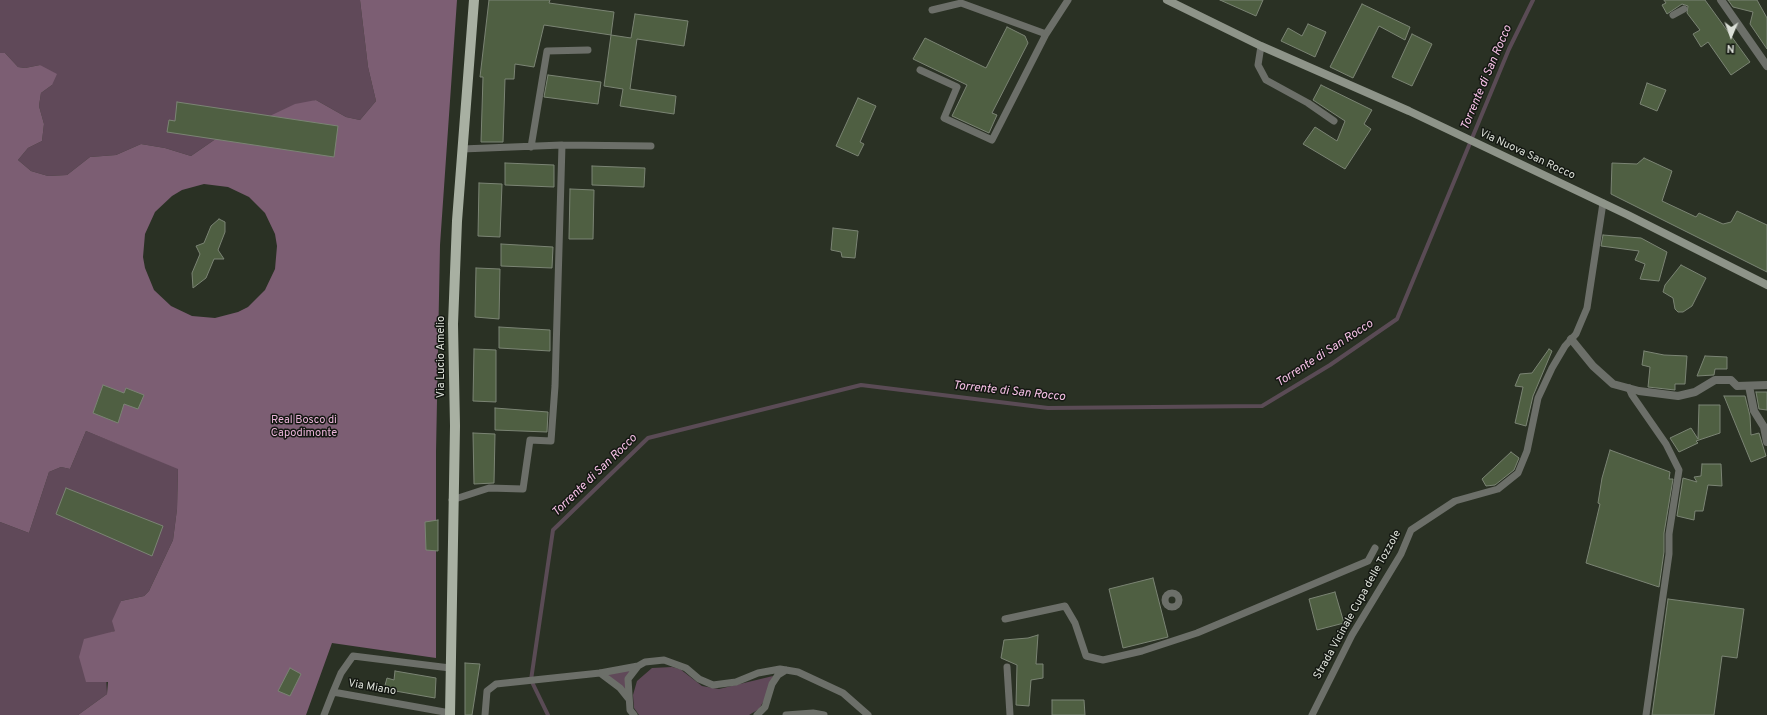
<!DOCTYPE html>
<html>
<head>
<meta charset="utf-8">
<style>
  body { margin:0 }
  #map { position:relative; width:1767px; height:715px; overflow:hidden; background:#2a3124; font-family:Overpass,sans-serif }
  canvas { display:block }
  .north { position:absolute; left:1711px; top:16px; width:40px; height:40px; -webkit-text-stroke:3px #141812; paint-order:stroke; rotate:182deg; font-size:11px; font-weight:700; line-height:16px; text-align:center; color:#dce0d8 }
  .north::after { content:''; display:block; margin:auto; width:14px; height:18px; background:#dce0d8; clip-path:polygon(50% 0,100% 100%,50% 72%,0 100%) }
</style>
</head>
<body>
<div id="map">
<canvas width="1767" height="715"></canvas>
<div class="north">N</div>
</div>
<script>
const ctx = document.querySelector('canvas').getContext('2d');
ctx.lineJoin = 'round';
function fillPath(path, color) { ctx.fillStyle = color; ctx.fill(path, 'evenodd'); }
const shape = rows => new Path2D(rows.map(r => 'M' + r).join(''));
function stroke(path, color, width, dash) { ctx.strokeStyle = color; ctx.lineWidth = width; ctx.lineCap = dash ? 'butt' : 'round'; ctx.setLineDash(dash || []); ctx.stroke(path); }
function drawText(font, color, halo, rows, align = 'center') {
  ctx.font = font + ' Overpass,sans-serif'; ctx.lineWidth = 3; ctx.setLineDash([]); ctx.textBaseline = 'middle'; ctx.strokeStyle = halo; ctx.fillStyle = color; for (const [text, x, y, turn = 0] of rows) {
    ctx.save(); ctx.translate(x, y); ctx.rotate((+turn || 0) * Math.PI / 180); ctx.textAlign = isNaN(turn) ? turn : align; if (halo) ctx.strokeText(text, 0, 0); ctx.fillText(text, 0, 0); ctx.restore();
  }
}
fillPath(shape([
  [0,0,360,0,368,67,376,101,360,120,346,117,316,100,255,123,230,129,191,156,165,148,141,144,116,155,90,157,67,175,48,176,31,171,18,160,28,148,42,141,44,124,39,106,41,93,52,85,40,65,25,68,18,67,5,53,0,53],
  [86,431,178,468,177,509,173,540,149,591,144,596,121,601,115,631,104,635,107,694,78,715,0,715,0,522,29,533,49,472,61,467,70,469],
  [672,667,680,669,702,686,719,689,773,676,766,697,759,709,749,715,639,715,634,708,633,695,637,681,652,668],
  [632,670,626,693,605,674]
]), '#604959');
fillPath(shape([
  [360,0,457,0,440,245,436,452,436,658,332,643,306,715,78,715,107,694,108,682,86,682,79,657,84,639,115,631,112,621,121,601,144,596,149,591,173,540,177,509,178,469,86,431,70,469,61,467,49,472,29,533,0,522,0,53,5,53,18,67,25,68,40,65,57,74,52,85,41,93,39,106,44,124,42,141,28,148,18,160,31,171,48,176,67,175,90,157,116,155,141,144,165,148,191,156,230,129,255,123,295,104,316,100,346,117,360,120,376,101,368,67],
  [204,184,228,187,249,197,265,213,275,234,277,246,275,269,265,290,248,307,238,312,215,318,192,316,171,306,154,290,145,268,143,257,145,234,155,212,172,196,182,190]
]), '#7c5e73');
stroke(shape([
  [548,715,531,680,553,530,648,438,861,385,1048,408,1262,406,1330,365,1397,319,1509,49,1533,0]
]), '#5a4b55', 4);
const building = shape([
  [489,0,550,0,549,3,614,12,611,35,544,25,534,67,515,64,514,79,505,79,503,142,481,142,483,77,480,77,489,0],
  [1220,0,1263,0,1256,16,1220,0],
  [1664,0,1705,0,1750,62,1731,75,1708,42,1701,47,1693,34,1700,30,1687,13,1688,6,1682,4,1667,14,1662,5,1666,3,1664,0],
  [1728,0,1757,0,1767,18,1767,49,1750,24,1753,12,1733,7,1728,0],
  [1362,4,1410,27,1405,40,1379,26,1353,78,1330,67,1362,4],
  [635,14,688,21,684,46,637,39,630,89,676,96,674,114,620,106,623,89,604,86,611,35,631,38,635,14],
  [1308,24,1326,32,1315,57,1281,41,1288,28,1302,36,1308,24],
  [1007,27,1025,36,1028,43,992,113,997,115,989,133,952,116,967,85,913,59,925,38,986,68,1007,27],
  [1412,34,1432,44,1412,86,1392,77,1412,34],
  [548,75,601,82,598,104,544,97,548,75],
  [1647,83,1666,90,1657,111,1640,104,1647,83],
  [1321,85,1372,110,1364,124,1371,129,1345,169,1303,144,1315,127,1337,141,1345,121,1313,100,1321,85],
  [858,98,876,106,860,142,864,144,858,156,836,146,858,98],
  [177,102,338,126,334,157,167,132,169,120,175,121,177,102],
  [1644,158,1672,171,1662,201,1696,217,1699,213,1723,224,1731,222,1737,211,1767,225,1767,272,1611,194,1612,163,1637,164,1644,158],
  [505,163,554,165,554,187,505,185,505,163],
  [592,166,645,168,644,187,592,185,592,166],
  [479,183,502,184,500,237,478,236,479,183],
  [570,189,594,190,593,239,569,239,570,189],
  [219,219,225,222,225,232,218,250,224,259,214,259,206,278,193,288,192,273,200,254,196,246,204,243,211,226,219,219],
  [833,228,858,231,855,258,842,257,841,252,831,250,833,228],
  [1603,235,1641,238,1667,252,1659,281,1640,279,1645,264,1635,260,1639,251,1601,246,1603,235],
  [501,244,553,247,552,268,501,266,501,244],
  [1681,265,1706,278,1692,306,1683,312,1678,312,1675,309,1673,298,1663,292,1665,285,1681,265],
  [476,268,500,269,499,319,475,317,476,268],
  [499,327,550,330,550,351,499,348,499,327],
  [474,349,496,350,496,402,473,401,474,349],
  [1549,349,1552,351,1533,396,1526,426,1515,423,1523,387,1515,386,1520,374,1532,373,1549,349],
  [1644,351,1664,355,1687,356,1685,384,1675,384,1675,390,1648,387,1650,367,1642,365,1644,351],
  [1705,356,1727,357,1727,369,1715,369,1714,375,1697,376,1705,356],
  [103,385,124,393,126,388,144,395,138,409,124,404,118,423,93,413,103,385],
  [1756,392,1767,392,1767,410,1759,409,1756,392],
  [1724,396,1745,396,1750,416,1751,435,1759,433,1766,456,1751,462,1724,396],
  [1699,405,1720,405,1720,433,1696,441,1698,443,1679,452,1670,438,1691,428,1698,439,1699,405],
  [495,408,548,412,547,432,495,430,495,408],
  [473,433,495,434,494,483,474,484,473,433],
  [1610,450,1670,472,1669,479,1673,479,1664,533,1664,552,1659,587,1586,563,1600,504,1598,503,1602,478,1610,450],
  [1511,452,1519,458,1514,470,1495,485,1486,486,1482,479,1511,452],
  [1702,464,1721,464,1722,486,1708,485,1703,511,1695,511,1694,520,1677,516,1683,478,1697,482,1694,477,1701,476,1702,464],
  [66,488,163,526,152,556,56,514,66,488],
  [438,520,438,551,426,550,425,522,438,520],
  [1153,578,1168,637,1123,648,1109,589,1153,578],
  [1335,592,1344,623,1317,630,1309,599,1335,592],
  [1668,599,1744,609,1737,658,1722,656,1714,715,1652,715,1668,599],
  [1038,635,1036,664,1043,664,1043,678,1031,680,1029,706,1016,705,1017,665,1001,658,1004,640,1028,638,1038,635],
  [465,663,480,664,472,715,465,715,465,663],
  [290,668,301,674,290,696,278,691,290,668],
  [395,671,436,678,435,698,384,689,387,678,394,680,395,671],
  [1052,700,1084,700,1085,715,1052,715,1052,700]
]);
fillPath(building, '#4f5f42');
stroke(building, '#7b8474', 1);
stroke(shape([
  [932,10,961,3,1046,34,1068,0],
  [1673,15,1684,9],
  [1261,46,1258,65,1266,80,1308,103,1334,121],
  [920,70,957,87,944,118,992,140,1046,34],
  [531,147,547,51,588,50],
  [462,149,562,145,651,146],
  [1629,388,1632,395,1666,444,1679,470,1669,534,1669,554,1646,715],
  [452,500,489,488,523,489,530,440,551,441,555,386,562,145],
  '1165 600a7 7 0 1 1 14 0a7 7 0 1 1-14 0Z',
  [1005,619,1065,606,1075,623,1086,656,1103,660,1142,651,1197,633,1368,561,1375,548],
  [1007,667,1010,715],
  [450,668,353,656,341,673,333,692,450,713],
  [600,673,620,688,628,698],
  [324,715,333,692],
  [485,715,487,691,496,684,600,673,638,666,645,662,664,660,686,668,699,679,713,685,736,682,758,673,780,669,798,672,843,693,868,715],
  [634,715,630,710,628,679,638,666],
  [757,715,765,707,772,684,778,675,786,670],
  [786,715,813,713,824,715],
  [1312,715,1352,635,1401,554,1411,530,1455,501,1498,489,1518,473,1527,451,1538,398,1552,368,1565,346,1576,334,1587,308,1603,203]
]), '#6c6f69', 7);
stroke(shape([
  [1721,0,1767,66],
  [1571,339,1593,366,1613,384,1639,391,1678,396,1695,392,1715,380,1731,380,1737,386,1767,385],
  [1749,386,1754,411,1764,427,1767,442]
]), '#6c6f69', 8);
stroke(shape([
  [1167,0,1261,46,1409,111,1628,215,1767,285]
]), '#8e9489', 8);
stroke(shape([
  [450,715,455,426,453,324,457,221,474,0]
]), '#a8b0a2', 10);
drawText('11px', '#dce0d8', '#141812', [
  ["Via Nuova San Rocco",1527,155,25],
  ["Via Lucio Amelio",442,357,-90],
  ["Strada Vicinale Cupa delle Tozzole",1358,605,-61],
  ["Via Miano",372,688,10]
]);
drawText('11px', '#eab4d9', '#141812', [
  ["Real Bosco di",304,421],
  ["Capodimonte",304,434]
]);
drawText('italic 12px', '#f6c0e6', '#141812', [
  ["Torrente di San Rocco",1487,78,-67],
  ["Torrente di San Rocco",1325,354,-33],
  ["Torrente di San Rocco",1009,392,6],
  ["Torrente di San Rocco",595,476,-44]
]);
</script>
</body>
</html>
